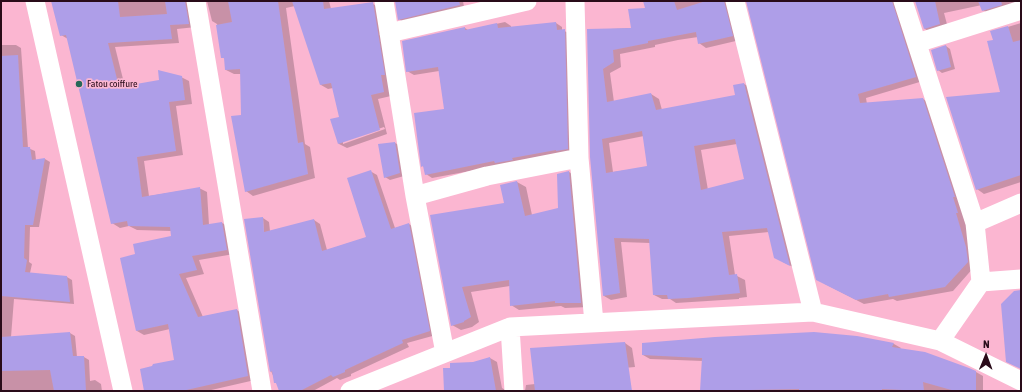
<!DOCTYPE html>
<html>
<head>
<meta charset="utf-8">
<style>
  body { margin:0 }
  #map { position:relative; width:1022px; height:392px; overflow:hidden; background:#fbb6d1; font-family:"Asap Condensed",sans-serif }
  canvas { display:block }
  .frame { position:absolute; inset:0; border:2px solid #290b19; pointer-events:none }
  .north { position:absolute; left:966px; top:336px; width:40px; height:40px; -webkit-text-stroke:3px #fbb6d1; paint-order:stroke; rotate:1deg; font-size:11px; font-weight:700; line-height:16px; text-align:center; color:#290b19 }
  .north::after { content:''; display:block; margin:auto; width:14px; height:18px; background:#290b19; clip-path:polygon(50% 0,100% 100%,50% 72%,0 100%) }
</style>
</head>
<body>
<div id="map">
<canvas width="1022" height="392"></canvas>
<div class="frame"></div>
<div class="north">N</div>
</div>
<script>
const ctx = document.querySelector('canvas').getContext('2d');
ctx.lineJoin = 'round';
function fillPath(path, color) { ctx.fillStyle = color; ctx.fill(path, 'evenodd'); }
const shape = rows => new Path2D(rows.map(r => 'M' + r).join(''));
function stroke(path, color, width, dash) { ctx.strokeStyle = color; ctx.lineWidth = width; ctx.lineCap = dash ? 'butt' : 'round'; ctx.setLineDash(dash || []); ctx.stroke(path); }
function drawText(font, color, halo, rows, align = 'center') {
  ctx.font = font + ' "Asap Condensed",sans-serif'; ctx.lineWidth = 3.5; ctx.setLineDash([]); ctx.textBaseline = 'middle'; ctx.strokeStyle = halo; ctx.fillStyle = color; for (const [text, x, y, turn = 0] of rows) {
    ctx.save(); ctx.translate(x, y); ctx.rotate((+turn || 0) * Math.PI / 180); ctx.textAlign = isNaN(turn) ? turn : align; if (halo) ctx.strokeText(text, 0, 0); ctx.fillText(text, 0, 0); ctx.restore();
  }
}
fillPath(shape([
  [55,1,195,1,196,27,177,29,179,43,115,47,125,87,181,77,189,81,192,104,176,106,183,155,144,161,149,196,199,188,207,192,209,225,222,223,230,227,234,254,199,260,204,274,186,278,203,317,237,310,244,315,255,380,207,391,145,391,175,361,170,329,144,335,137,331,136,255,172,237,171,231,137,230,129,226,120,228,112,223,68,39,61,35],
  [207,1,329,1,331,9,373,4,380,8,391,96,378,99,387,134,347,148,339,144,340,117,333,88,328,89,321,85,295,6,286,8,305,144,310,147,315,178,253,196,246,191,241,74,234,74,226,70,225,59,222,57,217,24,212,21],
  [384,127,385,129,343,144,343,141],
  [396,1,463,1,464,7,403,22,399,19],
  [670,1,734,1,740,40,706,48,699,43,698,37,678,40,655,45,655,47,620,54,621,67,610,73,614,102,651,94,659,99,662,110,736,96,744,84,752,88,797,269,783,262,769,232,729,236,735,275,745,280,747,297,739,298,739,299,676,303,670,299,662,299,654,295,650,243,621,242,627,297,611,300,604,296,588,30,632,28,646,9],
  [644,136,649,167,613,172,609,143],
  [737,144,745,180,708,190,701,150],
  [747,1,902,1,923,81,866,98,867,104,923,99,931,104,974,252,975,266,953,291,897,301,893,299,864,304,825,284],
  [916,1,1021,1,991,15,983,10,982,5,944,13,948,28,932,33,925,29],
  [505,22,511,26,511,28,556,23,562,27,562,30,571,34,574,152,432,178,426,174,425,167,422,166,445,110,439,71,414,75,407,71,465,28,468,30],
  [1021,23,1021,182,984,194,977,189,1001,93,994,40,991,32],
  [1,45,16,45,21,48,28,148,35,151,36,160,45,159,50,162,39,227,30,227,29,262,32,264,30,273,67,277,72,280,74,304,14,299,11,337,70,333,75,336,77,357,84,357,89,360,90,381,95,380,101,384,102,391,1,391],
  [946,46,950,49,955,69,942,73,938,70],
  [395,143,399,145,404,176,390,180,385,177],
  [370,171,377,175,395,228,409,224,415,228,436,335,407,343,409,347,351,374,351,376,340,380,337,378,313,391,280,391,271,371,263,218,269,222,270,231,314,220,320,224,327,250,368,237],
  [569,172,578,177,589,307,565,308,561,306,519,310,511,305,510,286,471,292,479,322,472,327,461,330,452,325,431,216,505,204,517,182,526,187,532,215,559,209],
  [857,337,894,344,901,348,900,349,976,372,983,376,983,391,701,391,703,361,650,359,643,355],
  [625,343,632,348,635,367,589,371,590,391,525,391,526,385,535,384],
  [490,358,497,362,502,388,507,391,444,391,473,363]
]), '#0003');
fillPath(shape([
  [51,1,118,1,120,17,167,14,165,1,185,1,189,24,170,25,172,39,108,43,119,87,159,80,158,70,182,76,185,100,169,102,176,151,137,157,142,197,200,187,203,225,222,222,227,250,192,256,197,270,179,274,198,317,237,309,248,376,182,391,144,391,140,369,152,366,153,364,174,360,168,324,136,331,120,258,135,254,133,244,171,236,170,227,128,226,127,221,111,224,66,35,60,36],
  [228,1,278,1,298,143,303,142,308,174,245,192,231,116,241,115,240,69,225,70,224,58,221,58,216,25,232,22],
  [292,1,323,1,324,9,373,2,385,75,381,75,384,92,371,95,380,130,338,144,330,119,339,117,331,83,320,85],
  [395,1,459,1,460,5,398,20],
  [643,1,674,1,677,10,706,1,724,1,733,36,698,44,696,32,648,41,648,43,613,50,614,62,603,69,607,102,651,93,656,110,735,95,733,85,744,83,790,266,774,258,767,228,722,232,729,275,737,274,740,293,688,298,668,299,667,295,653,295,649,239,614,238,620,293,603,296,590,157,587,29,631,28,628,9,645,8],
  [642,131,647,166,606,173,602,139],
  [735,139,744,179,701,190,694,146],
  [746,1,892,1,916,77,858,94,860,103,923,98,955,197,953,197,958,213,956,213,966,247,968,262,945,287,889,297,888,294,856,300,816,280],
  [915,1,935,1,940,24,924,29],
  [978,1,1001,1,1002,5,982,11],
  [556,22,557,30,565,29,568,149,556,151,556,150,512,158,513,160,495,163,494,161,425,175,423,166,421,167,414,113,444,109,438,67,406,72,402,41,465,27,465,30,497,23,498,28],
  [1008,26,1013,42,1021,40,1021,175,976,190,946,97,1000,92,987,41,993,40,990,31],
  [946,45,951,67,937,71,931,50],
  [18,55,23,147,30,147,32,160,45,158,33,225,25,225,24,258,27,260,25,272,67,276,70,302,1,296,1,56],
  [395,142,400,173,384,178,378,144],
  [371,170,391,229,409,223,430,331,402,340,403,343,345,370,345,372,333,377,331,375,300,391,279,391,276,383,274,383,272,371,270,372,244,219,263,217,264,232,314,219,322,251,366,237,347,178],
  [569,171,581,303,555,303,555,301,510,306,509,280,462,287,471,317,464,321,464,322,451,326,430,215,504,203,500,185,517,181,525,216,558,208,557,174],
  [1021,290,1021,369,1006,362,1001,304,1014,291],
  [70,332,73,356,84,356,86,391,54,391,50,370,1,371,1,337],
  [814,332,857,336,894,343,892,347,925,352,969,368,976,371,976,391,955,391,923,382,924,391,882,389,882,391,799,391,799,389,700,391,702,358,642,355,642,343,715,337],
  [625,342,632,391,535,391,530,348],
  [490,357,496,391,444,391,443,368,450,368,450,363,473,362]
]), '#ae9ee8');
stroke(shape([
  [35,1,123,391],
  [196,1,262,391],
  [384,1,415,196,445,353],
  [575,1,579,158,594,323],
  [735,1,813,312],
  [903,1,975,223,981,282,940,341],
  [389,33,527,1],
  [917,43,1021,10],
  [415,196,487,176,579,158],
  [975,223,1021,203],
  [981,282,1021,279],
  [510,327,514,391],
  [350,391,510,327,813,312,940,341,1021,381]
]), '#fff', 19);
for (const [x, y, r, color] of [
  [79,84,4,"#266858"]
]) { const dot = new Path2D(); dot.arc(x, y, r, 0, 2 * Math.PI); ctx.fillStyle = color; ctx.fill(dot); stroke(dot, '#fbb6d1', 1.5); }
drawText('10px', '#290b19', '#fbb6d1', [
  ["Fatou coiffure",87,84]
], 'left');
</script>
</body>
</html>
